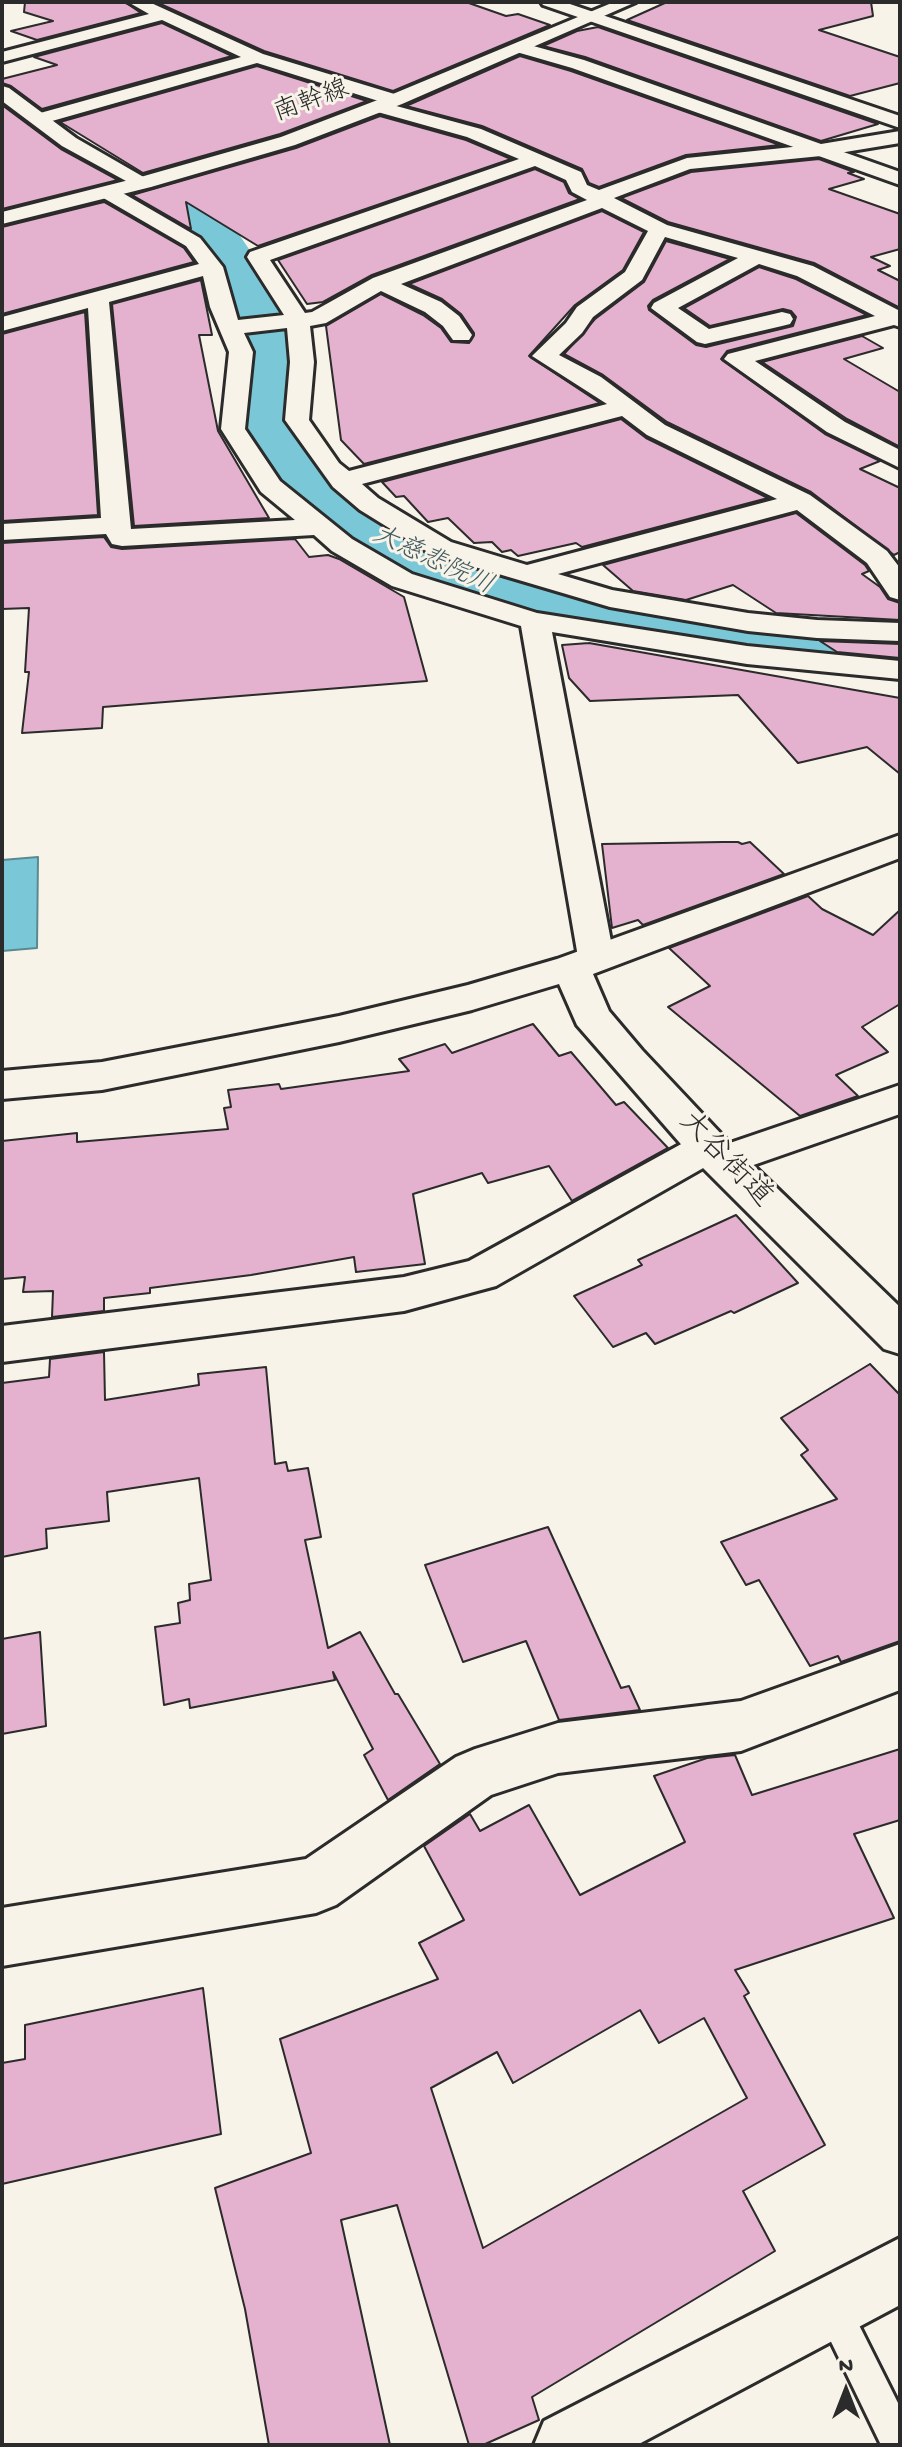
<!DOCTYPE html>
<html>
<head>
<meta charset="utf-8">
<style>
  body { margin:0 }
  #map { position:relative; width:902px; height:2447px; overflow:hidden; background:#f7f3e8; font-family:"Gochi Hand",sans-serif }
  canvas { display:block }
  .frame { position:absolute; inset:0; border:4px solid #2b2b2b; pointer-events:none }
  .north { position:absolute; left:806px; top:2351px; width:80px; height:80px; -webkit-text-stroke:6px #f7f3e8; paint-order:stroke; rotate:0deg; font-size:22px; font-weight:700; line-height:32px; text-align:center; color:#2b2b2b }
  .north::after { content:''; display:block; margin:auto; width:28px; height:36px; background:#2b2b2b; clip-path:polygon(50% 0,100% 100%,50% 72%,0 100%) }
</style>
</head>
<body>
<div id="map">
<canvas width="902" height="2447"></canvas>
<div class="frame"></div>
<div class="north">N</div>
</div>
<script>
const ctx = document.querySelector('canvas').getContext('2d');
ctx.lineJoin = 'round';
function fillPath(path, color) { ctx.fillStyle = color; ctx.fill(path, 'evenodd'); }
const shape = rows => new Path2D(rows.map(r => 'M' + r).join(''));
function stroke(path, color, width, dash) { ctx.strokeStyle = color; ctx.lineWidth = width; ctx.lineCap = dash ? 'butt' : 'round'; ctx.setLineDash(dash || []); ctx.stroke(path); }
function drawText(font, color, halo, rows, align = 'center') {
  ctx.font = font + ' "Gochi Hand","Klee One",sans-serif'; ctx.lineWidth = 6; ctx.setLineDash([]); ctx.textBaseline = 'middle'; ctx.strokeStyle = halo; ctx.fillStyle = color; for (const [text, x, y, turn = 0] of rows) {
    ctx.save(); ctx.translate(x, y); ctx.rotate((+turn || 0) * Math.PI / 180); ctx.textAlign = isNaN(turn) ? turn : align; if (halo) ctx.strokeText(text, 0, 0); ctx.fillText(text, 0, 0); ctx.restore();
  }
}
const water = shape([
  [38,857,37,948,2,951,2,860,38,857]
]);
fillPath(water, '#7ac8d7');
stroke(water, '#5a8992', 2);
fillPath(shape([
  [2,104,16,107,39,123,236,230,274,286,294,341,286,417,358,499,407,534,537,586,596,599,679,610,900,628,900,668,679,650,596,639,493,614,363,560,316,525,230,419,237,392,242,341,224,286,201,249,9,141,2,135,2,104]
]), '#7ac8d7');
const building = shape([
  [25,2,125,2,141,13,37,40,11,31,53,21,24,12,25,2],
  [156,2,466,2,506,16,518,14,550,25,393,91,264,51,156,2],
  [667,2,871,2,873,16,819,30,900,57,900,83,850,96,627,20,667,2],
  [162,23,232,56,42,109,11,86,2,83,2,79,57,65,34,57,162,23],
  [598,27,878,124,821,141,585,57,543,46,577,31,598,27],
  [520,56,571,71,780,145,686,155,599,187,589,183,582,169,482,126,406,106,520,56],
  [257,66,367,101,280,134,143,173,60,122,257,66],
  [2,105,61,149,118,180,2,209,2,105],
  [380,116,466,140,511,159,258,246,186,202,191,229,132,195,296,148,380,116],
  [819,159,854,172,848,173,864,179,829,189,900,214,900,249,871,257,890,266,878,270,900,281,900,308,814,263,668,222,621,198,691,172,819,159],
  [535,169,564,182,569,193,580,199,372,275,323,302,307,304,278,260,535,169],
  [104,202,184,248,194,262,2,314,2,227,104,202],
  [602,211,644,232,623,270,575,305,529,356,600,403,364,464,341,440,326,326,381,294,423,315,441,328,451,342,469,343,474,333,461,314,442,299,409,284,602,211],
  [666,241,730,259,653,300,648,306,649,310,696,345,706,347,793,326,796,317,791,311,783,309,710,326,684,308,759,267,796,279,867,315,727,351,721,359,825,434,880,461,860,469,900,488,900,552,894,555,811,492,667,422,603,375,564,354,595,319,644,282,666,241],
  [201,280,212,335,199,335,218,431,269,518,134,526,112,304,201,280],
  [85,312,98,515,2,521,2,334,85,312],
  [862,336,883,348,844,359,900,392,900,447,847,419,762,362,862,336],
  [621,419,646,438,768,498,582,547,576,543,518,556,511,550,502,552,492,542,474,543,448,518,428,522,404,496,396,497,382,482,621,419],
  [796,513,865,565,869,571,862,574,880,587,888,599,900,603,900,620,776,613,733,585,686,600,633,591,603,565,796,513],
  [104,537,111,547,122,549,295,539,309,557,328,555,339,559,404,597,427,681,103,707,102,728,22,733,29,672,25,672,29,608,2,609,2,543,104,537],
  [820,641,900,644,900,658,837,652,820,641],
  [589,643,900,698,900,774,867,747,798,763,738,695,590,701,569,678,562,645,589,643],
  [723,842,738,842,742,844,750,842,784,874,643,925,638,920,612,928,602,844,723,842],
  [808,896,822,909,873,935,900,910,900,1004,862,1027,888,1052,836,1075,858,1096,800,1116,668,1007,710,986,669,948,808,896],
  [533,1024,559,1056,571,1052,616,1105,624,1102,668,1148,572,1201,549,1166,488,1183,482,1173,413,1194,425,1264,356,1272,354,1257,251,1275,150,1288,150,1293,104,1298,104,1311,52,1317,53,1291,23,1292,25,1277,2,1279,2,1141,77,1133,77,1142,228,1129,224,1108,231,1107,228,1090,279,1084,281,1089,409,1071,399,1059,445,1044,452,1053,533,1024],
  [736,1215,798,1283,734,1313,731,1311,655,1344,646,1333,613,1347,574,1296,642,1265,638,1260,736,1215],
  [104,1352,105,1400,199,1385,198,1374,266,1367,275,1464,286,1462,288,1471,308,1468,321,1537,305,1540,328,1648,360,1632,395,1694,398,1694,440,1764,388,1800,364,1755,373,1749,333,1672,335,1680,190,1708,189,1699,164,1705,155,1627,180,1623,178,1603,190,1600,189,1584,211,1580,199,1478,107,1492,109,1521,46,1529,47,1548,2,1557,2,1383,49,1377,50,1359,104,1352],
  [870,1364,900,1395,900,1641,841,1662,838,1656,810,1666,759,1580,746,1585,721,1542,837,1499,801,1455,808,1450,781,1418,870,1364],
  [548,1527,621,1688,629,1686,640,1710,559,1720,526,1641,463,1662,425,1565,548,1527],
  [40,1632,46,1726,2,1734,2,1639,40,1632],
  [900,1749,900,1820,854,1834,894,1918,735,1970,749,1993,744,1996,825,2145,743,2191,775,2251,532,2397,539,2420,483,2445,469,2445,397,2205,341,2220,390,2445,269,2445,245,2309,215,2188,311,2153,280,2039,438,1979,419,1943,464,1920,424,1846,470,1814,480,1831,529,1805,580,1895,685,1842,654,1776,707,1758,735,1755,752,1795,900,1749],
  [640,2010,659,2043,704,2018,747,2098,483,2248,431,2088,497,2052,513,2083,640,2010],
  [203,1988,221,2134,2,2184,2,2063,25,2059,25,2025,203,1988]
]);
fillPath(building, '#e4b1ce');
stroke(building, '#2b2b2b', 2);
const service = shape([
  [833,2292,845,2297,900,2407,900,2445,881,2445,821,2321,816,2309,821,2297,833,2292]
]);
const minor = shape([
  [128,2,149,2,263,54,401,96,404,100,401,104,389,104,481,129,581,172,587,185,599,190,687,158,821,144,900,131,900,143,821,156,690,169,614,198,667,225,813,266,900,311,900,327,894,325,755,361,845,422,900,450,900,468,827,432,724,359,728,354,875,316,797,276,759,264,678,308,709,329,782,312,790,314,793,319,790,324,782,326,705,344,697,342,651,308,654,303,738,258,665,237,642,280,593,317,582,333,559,355,601,377,665,425,810,495,887,551,900,568,900,600,890,597,867,563,797,510,558,574,612,590,748,613,817,620,900,623,900,641,817,638,748,631,610,607,431,554,360,510,333,487,285,420,290,362,287,328,244,333,253,352,245,429,280,481,352,539,412,574,537,613,747,646,900,661,900,679,747,664,552,632,614,957,609,965,596,969,583,965,578,957,521,626,392,586,332,551,314,535,122,546,112,544,106,534,2,540,2,524,101,518,88,308,2,331,2,317,199,264,186,246,100,196,97,192,100,188,114,188,200,238,223,267,238,320,284,315,247,257,250,252,519,159,467,137,374,111,371,107,380,102,388,104,257,63,45,123,33,123,30,119,33,115,241,57,162,20,2,62,2,52,149,14,128,2],
  [535,166,566,180,572,192,587,200,373,278,312,312,305,313,270,260,535,166],
  [602,208,648,231,625,272,577,307,566,323,532,356,607,404,349,471,339,463,309,420,314,362,310,326,326,323,381,291,425,312,443,326,453,340,469,340,472,335,459,316,441,302,401,284,602,208],
  [203,276,210,307,229,352,221,429,261,492,295,520,131,529,109,302,203,276],
  [622,416,647,435,777,499,527,565,451,542,378,498,362,484,622,416],
  [541,2,564,2,900,116,900,128,543,5,541,2],
  [900,1085,900,1114,722,1176,708,1171,705,1167,496,1286,481,1290,404,1311,2,1362,2,1326,404,1277,469,1261,694,1137,708,1133,722,1137,727,1144,900,1085],
  [900,1644,900,1690,741,1751,558,1773,491,1795,336,1905,316,1913,2,1966,2,1908,306,1859,456,1757,475,1749,558,1723,741,1701,900,1644],
  [900,2238,900,2305,637,2445,534,2445,544,2421,900,2238]
]);
const tertiary = shape([
  [519,42,584,60,900,172,900,185,572,68,513,51,510,47,519,42],
  [2,86,9,88,76,138,154,183,151,187,137,187,62,146,2,101,2,86],
  [900,835,900,858,593,974,609,1011,642,1050,723,1136,900,1307,900,1354,884,1349,693,1158,577,1025,559,984,472,1010,339,1042,102,1090,2,1099,2,1071,102,1062,339,1016,468,985,557,959,900,835]
]);
const secondary = shape([
  [614,2,636,2,402,104,295,145,151,187,2,224,2,212,137,178,281,137,388,96,614,2]
]);
stroke(service, '#2b2b2b', 6);
stroke(minor, '#2b2b2b', 6);
stroke(tertiary, '#2b2b2b', 6);
stroke(secondary, '#2b2b2b', 6);
fillPath(service, '#f7f3e8');
fillPath(minor, '#f7f3e8');
fillPath(tertiary, '#f7f3e8');
fillPath(secondary, '#f7f3e8');
drawText('26px', '#2b2b2b', '#f7f3e8', [
  ["南幹線",312,103,-20]
]);
drawText('italic 26px', '#435a5f', '#f7f3e8', [
  ["大慈悲院川",432,562,25]
]);
drawText('30px', '#2b2b2b', '#f7f3e8', [
  ["大谷街道",724,1161,46]
]);
</script>
</body>
</html>
